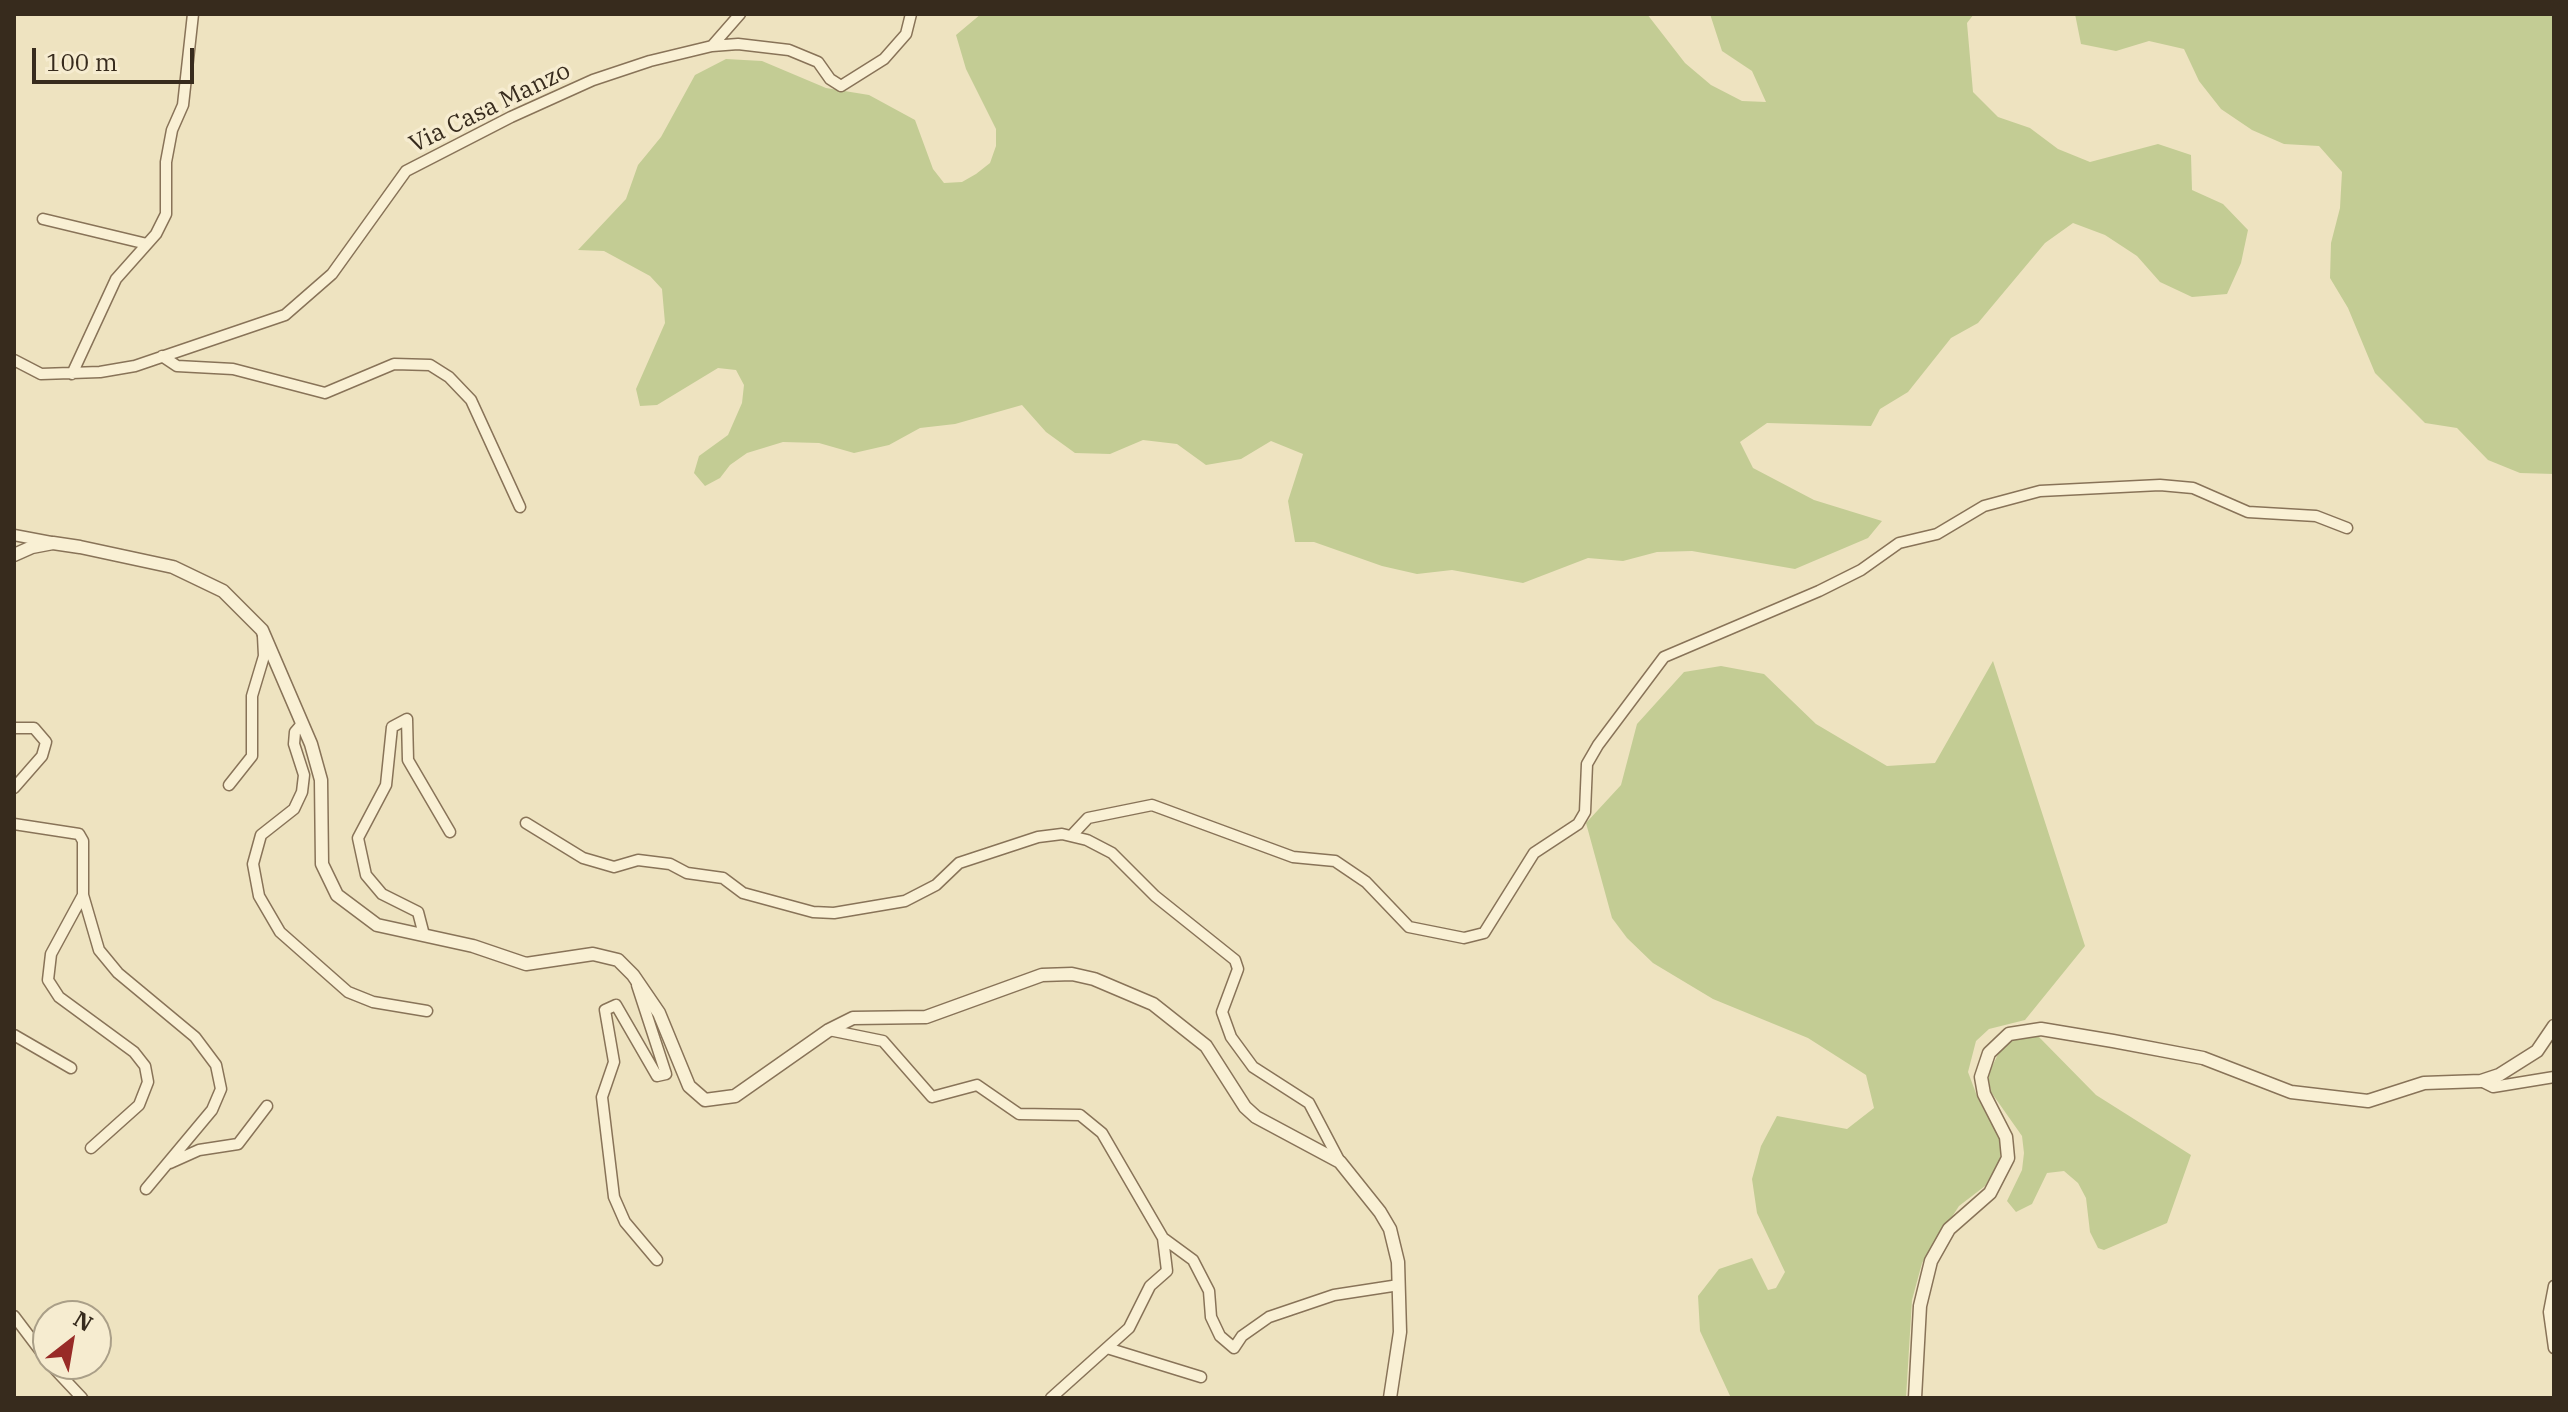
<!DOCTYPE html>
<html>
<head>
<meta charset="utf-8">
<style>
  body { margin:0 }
  #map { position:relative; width:2568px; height:1412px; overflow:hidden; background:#eee3c0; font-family:"IBM Plex Serif",serif }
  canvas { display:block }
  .frame { position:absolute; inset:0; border:16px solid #372b1d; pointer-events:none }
  .north { position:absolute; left:32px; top:1300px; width:80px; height:80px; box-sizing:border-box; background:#f6ecd0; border:2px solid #aa9f88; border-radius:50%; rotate:31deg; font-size:22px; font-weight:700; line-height:32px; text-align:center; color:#372b1d }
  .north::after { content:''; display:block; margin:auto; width:28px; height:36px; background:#982b27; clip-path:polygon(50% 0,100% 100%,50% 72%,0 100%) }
  .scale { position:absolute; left:32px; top:48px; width:162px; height:36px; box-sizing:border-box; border:4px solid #372b1d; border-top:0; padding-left:10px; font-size:24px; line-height:28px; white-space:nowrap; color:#372b1d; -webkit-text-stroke:6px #f6ecd0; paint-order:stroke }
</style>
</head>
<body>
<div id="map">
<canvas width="2568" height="1412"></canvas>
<div class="frame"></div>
<div class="north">N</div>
<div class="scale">100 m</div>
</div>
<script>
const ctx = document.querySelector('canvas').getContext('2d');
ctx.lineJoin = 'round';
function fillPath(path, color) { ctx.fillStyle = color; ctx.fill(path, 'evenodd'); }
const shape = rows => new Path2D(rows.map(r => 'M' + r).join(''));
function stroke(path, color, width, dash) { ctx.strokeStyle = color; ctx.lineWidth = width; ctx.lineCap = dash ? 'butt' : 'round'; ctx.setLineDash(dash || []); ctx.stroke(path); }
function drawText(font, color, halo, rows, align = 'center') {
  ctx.font = font + ' "IBM Plex Serif",serif'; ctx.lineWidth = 7; ctx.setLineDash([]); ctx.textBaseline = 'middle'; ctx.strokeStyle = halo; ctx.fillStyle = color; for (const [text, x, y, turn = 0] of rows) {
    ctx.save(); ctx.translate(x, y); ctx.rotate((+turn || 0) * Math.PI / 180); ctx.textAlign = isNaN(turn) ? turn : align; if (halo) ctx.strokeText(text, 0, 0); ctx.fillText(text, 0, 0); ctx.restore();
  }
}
fillPath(shape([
  [981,14,1647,14,1685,63,1711,85,1742,101,1766,102,1752,71,1722,51,1710,14,1974,14,1967,23,1973,92,1998,117,2030,128,2058,149,2090,162,2158,144,2191,155,2192,190,2223,204,2248,230,2241,263,2227,294,2192,297,2160,282,2137,256,2105,235,2073,223,2045,243,1978,323,1951,338,1908,392,1880,409,1871,426,1767,423,1740,442,1753,468,1814,500,1882,521,1868,538,1795,569,1692,551,1657,552,1623,561,1588,558,1523,583,1452,570,1417,574,1382,566,1314,542,1295,542,1288,501,1303,454,1271,441,1241,459,1206,465,1177,444,1143,440,1110,454,1075,453,1046,432,1022,405,955,424,920,428,889,445,854,453,819,443,783,442,747,453,730,465,720,478,705,486,694,473,699,456,728,435,742,403,744,385,736,370,718,368,657,405,640,406,636,389,665,323,662,289,650,276,604,251,578,250,626,199,638,165,661,137,695,75,726,59,762,61,826,88,869,95,915,120,933,169,944,183,962,182,976,174,990,163,996,146,996,129,966,69,956,35],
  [2075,14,2554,14,2554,474,2520,473,2488,460,2457,428,2425,423,2375,373,2348,308,2330,278,2331,243,2340,208,2342,172,2319,146,2284,144,2252,130,2221,109,2199,81,2184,49,2149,41,2116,51,2081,44],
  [1993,661,2085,946,2025,1020,1989,1029,1976,1041,1968,1072,1977,1096,2001,1140,2000,1160,1985,1186,1959,1206,1922,1263,1912,1300,1906,1398,1731,1398,1700,1331,1698,1296,1719,1269,1752,1258,1768,1290,1776,1288,1785,1272,1757,1213,1752,1179,1761,1146,1777,1116,1847,1129,1874,1108,1866,1075,1808,1038,1713,999,1653,963,1627,938,1612,918,1586,823,1621,785,1637,724,1684,672,1721,666,1764,674,1816,724,1887,766,1935,763],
  [2018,1035,2037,1035,2096,1095,2191,1155,2167,1223,2104,1250,2098,1248,2090,1232,2086,1198,2078,1183,2064,1171,2047,1173,2032,1204,2016,1212,2007,1201,2022,1170,2024,1153,2022,1136,1991,1092,1988,1075,2003,1044]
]), '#c3cc94');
const minor = shape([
  [712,46,740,14],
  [43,219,147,244],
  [162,356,177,366,233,369,325,393,394,364,430,365,449,377,471,400,520,507],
  [14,360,41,374,100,372,135,366,285,315,332,274,406,171,511,117,593,80,650,61,712,46,738,44,789,50,818,62,830,79,841,86,884,59,906,34,911,14],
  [72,374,116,279,156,234,166,214,166,162,172,130,183,105,193,14],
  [14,535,51,542],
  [301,725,295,732,294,744,304,775,302,792,294,809,261,835,253,864,259,896,280,932,348,992,373,1002,427,1011],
  [14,728,34,728,46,742,42,756,14,788],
  [229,785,252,756,252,696,264,656,263,636],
  [526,823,583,858,614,867,638,860,670,864,687,873,723,878,743,893,813,912,834,913,905,901,936,885,959,863,1038,837,1062,834,1087,840,1112,853,1155,896,1235,960,1238,969,1222,1012,1231,1037,1253,1067,1309,1103,1340,1162],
  [14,824,79,834,83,841,83,895,99,950,118,973,195,1037,216,1065,221,1089,212,1110,146,1189],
  [1073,834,1088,818,1152,805,1293,857,1335,861,1366,882,1409,927,1464,938,1484,933,1534,853,1578,824,1585,812,1587,764,1598,745,1664,657,1819,591,1861,570,1899,543,1937,534,1984,506,2040,491,2160,485,2193,488,2248,512,2316,516,2347,528],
  [83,895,51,954,48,980,59,997,134,1052,145,1066,148,1082,139,1105,91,1148],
  [424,935,418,912,382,894,366,875,358,838,386,785,392,727,407,719,408,760,450,832],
  [637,985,666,1074,657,1076,616,1005,605,1010,614,1062,602,1097,614,1197,625,1222,657,1260],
  [829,1030,883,1041,932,1097,977,1085,1019,1114,1080,1115,1102,1133,1163,1238,1167,1271,1150,1286,1129,1328,1051,1398],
  [14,1035,71,1068],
  [2481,1081,2493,1087,2554,1077],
  [170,1163,199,1150,238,1144,267,1106],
  [1163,1238,1193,1260,1209,1291,1211,1317,1220,1336,1234,1348,1242,1336,1269,1317,1334,1295,1399,1285],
  [2554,1286,2549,1312,2554,1348],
  [14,1316,48,1361],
  [1107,1348,1201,1377],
  [50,1364,82,1398]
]);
const tertiary = shape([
  [14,555,32,547,53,543,80,547,173,567,223,591,262,630,311,744,321,780,322,864,337,895,377,925,473,946,526,964,593,954,618,960,633,975,659,1013,689,1086,705,1100,735,1096,829,1030,853,1018,926,1017,1042,975,1072,974,1094,979,1153,1004,1206,1046,1245,1107,1256,1117,1340,1162,1380,1212,1390,1229,1398,1262,1400,1332,1390,1398],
  [1915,1398,1920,1306,1931,1261,1949,1229,1990,1193,2008,1158,2006,1137,1984,1094,1981,1077,1989,1053,2009,1034,2041,1029,2113,1041,2203,1058,2291,1092,2368,1101,2424,1083,2481,1081,2499,1075,2537,1051,2554,1026]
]);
stroke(minor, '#887358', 13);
stroke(tertiary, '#887358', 15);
stroke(minor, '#f9f0d4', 10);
stroke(tertiary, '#f9f0d4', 12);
drawText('24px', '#372b1d', '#f6ecd0', [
  ["Via Casa Manzo",490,108,-26]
]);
</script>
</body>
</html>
